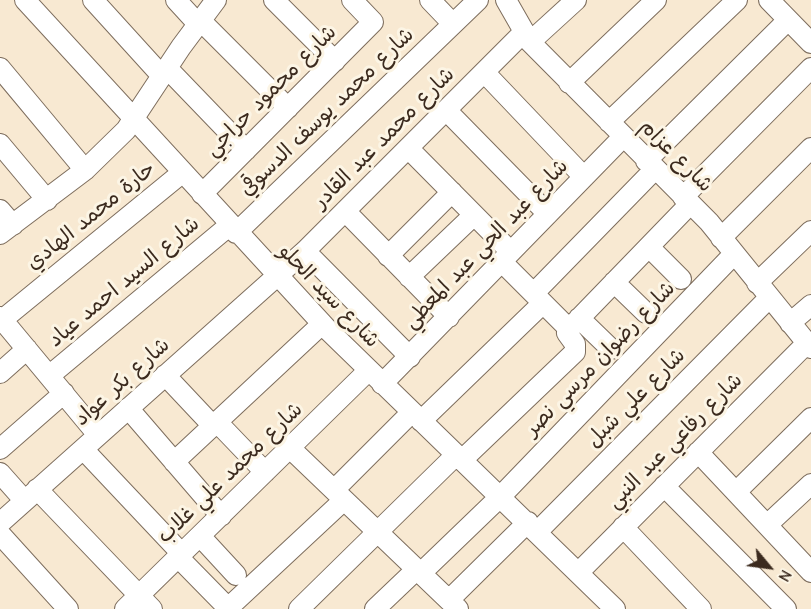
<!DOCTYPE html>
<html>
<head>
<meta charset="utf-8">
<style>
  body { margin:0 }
  #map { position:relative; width:811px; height:609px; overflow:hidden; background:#f8e9d2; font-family:"Comic Neue",sans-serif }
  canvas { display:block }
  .north { position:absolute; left:739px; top:537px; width:60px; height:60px; -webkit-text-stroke:4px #fcf5e5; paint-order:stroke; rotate:119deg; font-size:16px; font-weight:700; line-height:24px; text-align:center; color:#3b2a1e }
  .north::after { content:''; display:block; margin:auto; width:21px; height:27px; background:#3b2a1e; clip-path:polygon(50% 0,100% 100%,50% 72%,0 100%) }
</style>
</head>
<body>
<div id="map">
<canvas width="811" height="609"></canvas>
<div class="north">N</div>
</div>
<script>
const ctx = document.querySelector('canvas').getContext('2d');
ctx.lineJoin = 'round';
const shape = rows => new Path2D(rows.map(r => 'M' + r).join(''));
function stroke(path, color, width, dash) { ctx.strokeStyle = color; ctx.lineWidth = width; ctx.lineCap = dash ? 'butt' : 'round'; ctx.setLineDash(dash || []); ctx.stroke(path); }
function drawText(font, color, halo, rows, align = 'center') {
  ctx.font = font + ' "Comic Neue","Playpen Sans Arabic",sans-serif'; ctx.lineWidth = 6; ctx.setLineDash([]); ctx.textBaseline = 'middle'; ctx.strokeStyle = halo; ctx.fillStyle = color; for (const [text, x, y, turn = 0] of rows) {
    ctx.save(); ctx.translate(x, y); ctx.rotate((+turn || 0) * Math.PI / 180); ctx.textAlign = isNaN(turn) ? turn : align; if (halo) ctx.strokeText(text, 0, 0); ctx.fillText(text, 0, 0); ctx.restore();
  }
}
const minor = shape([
  [25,0,329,331,615,609],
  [93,0,162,76],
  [176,0,198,24],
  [274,0,335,61],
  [430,0,453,24],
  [506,0,530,42,709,222,811,348],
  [769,0,811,43],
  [201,21,288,108],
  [530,42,576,0],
  [0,68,85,170],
  [167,68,246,150],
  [484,72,584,177],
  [569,83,656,0],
  [446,110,548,214],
  [609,122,737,0],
  [0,144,47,200],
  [408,148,511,252],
  [646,161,788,20],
  [202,194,373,22,352,0],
  [683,197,811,68],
  [0,210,13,225],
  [345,211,449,317],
  [236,233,478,0],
  [0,234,85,170,126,130,181,47,216,0],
  [721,238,811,148],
  [649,247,681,279],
  [305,251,410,357],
  [388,256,452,192],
  [502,262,569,329],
  [409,277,474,215],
  [614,282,646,313],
  [757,283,811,231],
  [534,293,654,170],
  [0,317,98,435],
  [579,318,611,349],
  [2,320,183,172],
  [790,323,811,305],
  [569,329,690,204],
  [0,373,27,349],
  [165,375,213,426],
  [49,376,230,225],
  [382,384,623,137],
  [128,408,221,516],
  [421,421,543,303],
  [217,422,265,472],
  [290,448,458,609],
  [0,449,64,393],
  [83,449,182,554],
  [698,452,811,572],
  [462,460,575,352,575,344,567,333,569,329],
  [174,462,322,324],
  [0,473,24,500],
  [664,486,786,609],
  [37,489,152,609],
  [334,490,412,412],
  [736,492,811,418],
  [0,523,305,251,524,32],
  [767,525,811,484],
  [623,527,701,609],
  [537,532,769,298],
  [0,534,68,609],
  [200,536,236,575],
  [178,557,229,609],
  [421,573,501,496,734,254],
  [578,573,807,343],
  [449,600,528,522],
  [228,608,344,500],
  [125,609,368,371],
  [299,609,456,455],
  [375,609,417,569]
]);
stroke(minor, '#7d6d5d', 22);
stroke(minor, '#fff', 20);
drawText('21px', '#3b2a1e', '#fcf5e5', [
  ["شارع محمود حراجي",271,91,-45],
  ["شارع محمد يوسف الدسوقي",327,112,-44],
  ["شارع محمد عبد القادر",384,138,-45],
  ["شارع عزام",676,156,45],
  ["حارة محمد الهادي",91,216,-39],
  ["شارع عبد الحي عبد المعطي",486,244,-46],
  ["شارع السيد احمد عياد",124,282,-40],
  ["شارع سيد الحلو",329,296,46],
  ["شارع رضوان مرسي نصر",600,359,-46],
  ["شارع بكر عواد",122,382,-42],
  ["شارع علي شبل",636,398,-45],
  ["شارع رفاعي عبد النبي",675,441,-45],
  ["شارع محمد علي غلاب",230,473,-44]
]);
</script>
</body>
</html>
